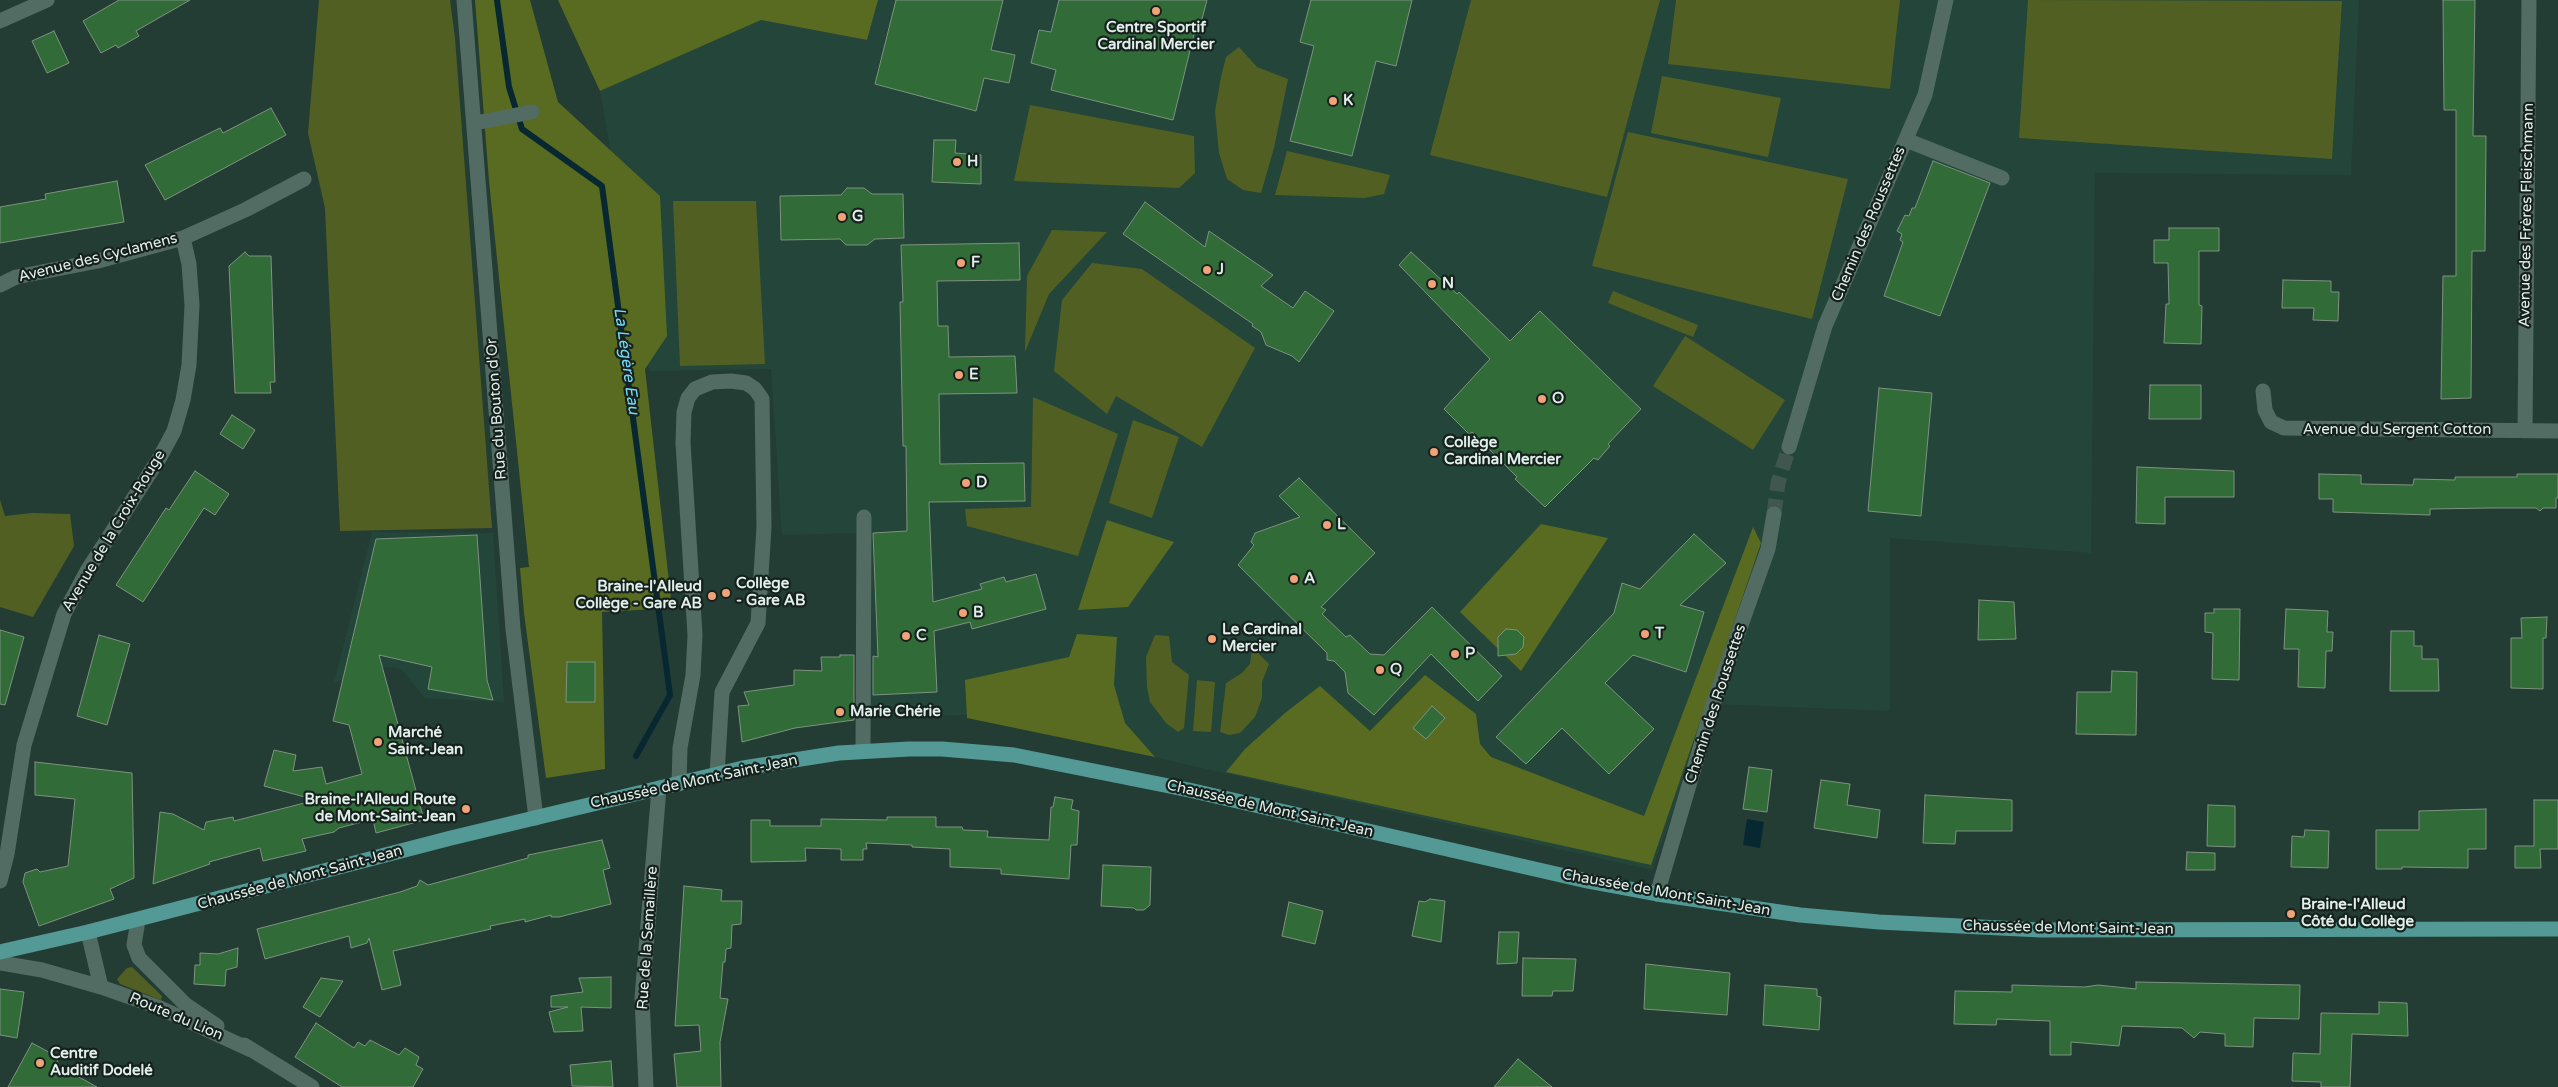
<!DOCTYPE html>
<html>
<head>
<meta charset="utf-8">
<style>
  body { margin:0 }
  canvas { display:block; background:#233c34 }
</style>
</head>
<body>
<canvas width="2558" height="1087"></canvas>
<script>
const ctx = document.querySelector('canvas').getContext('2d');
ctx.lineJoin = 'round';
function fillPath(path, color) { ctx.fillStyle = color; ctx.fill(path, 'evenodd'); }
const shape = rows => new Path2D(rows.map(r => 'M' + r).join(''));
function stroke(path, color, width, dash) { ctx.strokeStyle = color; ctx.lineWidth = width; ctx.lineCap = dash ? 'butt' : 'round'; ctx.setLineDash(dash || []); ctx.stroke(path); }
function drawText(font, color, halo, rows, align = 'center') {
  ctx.font = font + ' "Varela Round",sans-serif'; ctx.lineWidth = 4.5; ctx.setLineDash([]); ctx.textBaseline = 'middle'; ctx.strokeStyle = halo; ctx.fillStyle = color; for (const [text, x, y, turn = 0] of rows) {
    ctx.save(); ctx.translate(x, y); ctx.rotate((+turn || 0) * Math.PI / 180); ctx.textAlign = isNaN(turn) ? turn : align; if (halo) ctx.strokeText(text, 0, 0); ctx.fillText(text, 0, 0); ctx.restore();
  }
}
fillPath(shape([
  [878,0,2359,0,2351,175,2095,173,2091,553,1890,538,1890,711,1713,704,1652,870,968,715,857,718,861,533,782,535,771,369,649,371,600,91,761,20,867,40],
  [372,532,493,533,504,702,425,698,401,669,373,665,334,683]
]), '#23453a');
fillPath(shape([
  [319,0,450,0,455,38,492,528,340,531,325,208,308,133],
  [1471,0,1660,0,1607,197,1430,155],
  [1676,0,1900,0,1890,89,1668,64],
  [2028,0,2342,1,2332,159,2019,138],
  [1239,47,1257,67,1288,79,1274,148,1261,193,1243,190,1227,179,1219,153,1215,111,1221,77,1226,57],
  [1662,76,1781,98,1768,157,1651,133],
  [1030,105,1194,136,1195,173,1179,188,1014,181],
  [1628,132,1848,179,1812,319,1592,266],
  [1287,151,1390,175,1384,194,1365,198,1275,195],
  [673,201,756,201,765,364,680,366],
  [1052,230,1107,232,1049,294,1025,352,1027,276],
  [1092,263,1142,269,1255,348,1202,447,1116,396,1107,414,1054,371,1062,300],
  [1613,291,1698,325,1693,337,1608,303],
  [1685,336,1785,400,1753,450,1653,386],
  [1033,397,1118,434,1078,556,967,526,965,509,1031,507],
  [1133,420,1179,437,1152,518,1109,503],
  [0,500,5,516,32,513,70,514,74,546,33,617,0,607],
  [1155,635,1169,636,1172,662,1189,675,1184,728,1178,732,1166,723,1150,702,1147,687,1146,657],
  [1261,645,1264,648,1259,654,1269,664,1262,682,1262,698,1255,717,1240,733,1229,735,1220,732,1226,683,1242,673,1250,664,1252,648],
  [1197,680,1215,682,1211,732,1193,731],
  [132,967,162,996,161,1000,120,984,117,979,127,968]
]), '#516022');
fillPath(shape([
  [475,0,530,0,558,102,660,196,667,336,645,369,672,608,602,612,605,769,546,778,524,613,520,568,529,567,489,181],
  [558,0,878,0,867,40,761,20,600,91],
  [1107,520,1174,542,1128,607,1078,610],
  [1541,524,1608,538,1521,671,1460,612],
  [1753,527,1761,543,1651,865,1226,772,1245,749,1285,713,1320,686,1370,731,1425,675,1476,714,1480,744,1491,757,1644,816],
  [1077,634,1117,637,1114,685,1125,723,1155,757,967,718,965,680,1069,657]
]), '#596b20');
fillPath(shape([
  [1747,819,1764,822,1760,848,1743,845]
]), '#072831');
stroke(shape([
  [497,0,509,87,522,129,602,186,670,695,636,756]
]), '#072831', 6);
const building = shape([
  [119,0,190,0,136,31,139,36,118,48,116,45,101,53,83,21,119,0],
  [896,0,1003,0,991,50,1015,55,1009,83,984,78,976,111,875,84,896,0],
  [1059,0,1207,0,1201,23,1197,22,1173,120,1051,90,1056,70,1031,63,1039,30,1051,32,1059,0],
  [1311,0,1412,0,1396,66,1376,61,1352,156,1290,141,1314,46,1300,42,1311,0],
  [2443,0,2475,0,2473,136,2486,136,2485,251,2472,251,2471,398,2441,399,2443,276,2456,276,2456,110,2444,110,2443,0],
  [54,31,69,63,47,73,32,41,54,31],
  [271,108,286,135,165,200,145,165,220,128,223,133,271,108],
  [934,140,956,140,955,153,981,155,981,184,932,182,934,140],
  [1933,161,1990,183,1940,316,1884,296,1903,242,1900,240,1902,234,1897,231,1905,215,1909,216,1912,208,1915,208,1933,161],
  [117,181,124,222,0,243,0,207,46,199,45,194,117,181],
  [847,188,864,188,872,194,903,194,904,238,875,239,867,245,846,245,840,239,781,240,780,196,841,195,847,188],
  [1145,202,1205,247,1209,231,1273,275,1261,286,1293,308,1305,291,1334,311,1299,362,1292,356,1266,345,1261,332,1252,326,1253,324,1123,234,1145,202],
  [2169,228,2219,228,2219,251,2199,251,2199,305,2202,306,2201,344,2164,343,2166,304,2169,304,2168,263,2154,263,2154,240,2169,240,2169,228],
  [1019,243,1020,280,937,281,938,326,948,326,949,357,1015,356,1017,393,939,394,940,464,1024,463,1025,501,929,502,933,602,982,589,980,584,1004,577,1006,582,1036,574,1046,609,972,629,970,622,934,631,937,692,873,695,873,656,878,657,873,533,907,531,906,446,903,446,900,302,903,302,901,245,1019,243],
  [245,252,249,256,271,256,275,382,270,382,271,393,235,393,229,266,245,252],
  [1411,252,1457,294,1459,292,1510,341,1540,311,1641,409,1608,444,1610,446,1598,460,1594,458,1545,507,1515,479,1517,477,1472,432,1469,434,1444,409,1490,359,1399,265,1411,252],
  [2283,280,2331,281,2331,292,2339,292,2338,321,2313,320,2314,308,2282,308,2283,280],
  [2150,385,2201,385,2201,419,2149,419,2150,385],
  [1879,388,1932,393,1921,516,1868,511,1879,388],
  [232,415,255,430,243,449,220,434,232,415],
  [2137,467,2234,471,2234,497,2165,497,2165,524,2136,523,2137,467],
  [195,471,229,494,215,515,204,508,143,602,116,585,166,508,169,510,195,471],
  [2319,474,2361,475,2361,484,2413,485,2414,479,2455,480,2455,477,2517,477,2517,474,2558,474,2558,498,2556,498,2556,508,2543,508,2540,511,2536,508,2491,508,2430,509,2430,515,2333,512,2333,499,2319,499,2319,474],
  [1299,478,1375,553,1321,607,1326,610,1322,614,1346,637,1350,635,1370,654,1384,655,1432,607,1502,676,1478,701,1431,654,1374,715,1348,693,1345,672,1334,661,1327,660,1327,653,1238,565,1254,545,1251,542,1255,533,1300,517,1279,496,1299,478],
  [1694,534,1726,563,1680,605,1704,612,1686,672,1633,655,1605,683,1654,729,1609,774,1562,728,1526,764,1496,737,1614,613,1622,583,1640,589,1694,534],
  [477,535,487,680,493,700,428,689,432,667,379,655,424,820,376,833,373,819,339,828,334,832,302,839,306,851,263,861,260,848,209,862,210,864,153,884,160,812,173,814,204,830,206,822,233,817,234,821,316,800,264,786,274,750,296,755,293,771,322,767,326,784,362,774,349,725,333,721,376,539,477,535],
  [1979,600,2014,602,2016,639,1978,640,1979,600],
  [2214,609,2240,609,2239,680,2212,679,2213,633,2205,632,2205,613,2214,613,2214,609],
  [2286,609,2328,611,2327,632,2333,632,2332,651,2326,651,2325,688,2298,687,2299,649,2284,649,2286,609],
  [2547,617,2546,638,2543,638,2543,689,2511,688,2511,638,2522,638,2521,618,2547,617],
  [1506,629,1517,630,1524,637,1523,647,1516,654,1498,656,1498,637,1506,629],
  [0,630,24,637,5,705,0,704,0,630],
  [2391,631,2414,631,2414,646,2422,646,2422,659,2438,659,2439,691,2390,691,2391,631],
  [99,635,130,644,107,725,77,716,99,635],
  [840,655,854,655,854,720,795,728,742,742,738,706,749,705,744,692,794,685,794,670,822,671,821,657,840,657,840,655],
  [567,662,595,662,595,702,566,702,567,662],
  [2112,671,2137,672,2136,735,2076,734,2077,692,2111,692,2112,671],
  [1432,706,1445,718,1426,739,1413,728,1432,706],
  [35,762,132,773,134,878,110,889,114,899,39,926,23,882,25,873,37,869,40,872,68,866,75,799,35,795,35,762],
  [1749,767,1772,770,1767,812,1743,809,1749,767],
  [1821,780,1850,784,1847,805,1880,810,1877,838,1814,828,1821,780],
  [1925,795,2012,800,2012,831,1956,831,1955,844,1923,843,1925,795],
  [1055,797,1073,800,1071,809,1079,811,1077,845,1071,845,1069,879,1001,874,1001,869,950,867,950,849,912,847,912,845,866,843,867,849,863,849,863,860,841,860,841,849,805,848,806,861,751,862,751,820,770,820,770,826,821,826,821,819,887,820,887,817,936,817,936,827,962,827,963,830,988,831,987,837,1049,840,1051,807,1053,807,1055,797],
  [2534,800,2558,800,2558,849,2540,849,2541,868,2515,868,2515,846,2534,846,2534,800],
  [2208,805,2235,806,2235,847,2207,846,2208,805],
  [2486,809,2486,849,2468,849,2468,868,2402,867,2402,869,2376,869,2376,830,2419,830,2419,811,2486,809],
  [2305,830,2329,831,2328,868,2291,867,2292,836,2304,837,2305,830],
  [602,840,610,868,603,870,611,904,559,917,551,917,551,915,525,922,525,919,490,926,491,929,393,951,401,985,382,990,369,938,367,943,351,948,349,936,265,959,257,929,400,892,417,886,420,880,428,885,528,858,528,855,602,840],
  [2187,852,2215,853,2215,870,2186,870,2187,852],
  [1103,865,1151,867,1150,905,1144,910,1136,910,1134,908,1101,906,1103,865],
  [684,886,722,890,721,901,742,901,741,924,732,925,731,948,726,949,725,962,723,962,720,998,728,999,720,1042,721,1087,677,1087,674,1054,701,1051,699,1025,675,1026,684,886],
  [1430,899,1445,901,1441,942,1412,936,1419,901,1425,902,1430,899],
  [1289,902,1323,911,1315,944,1282,936,1289,902],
  [1499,932,1519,932,1517,963,1497,964,1499,932],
  [238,948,237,967,226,970,225,986,194,984,195,965,200,965,200,953,218,954,238,948],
  [1523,958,1576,959,1573,991,1553,991,1552,996,1522,996,1523,958],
  [1646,964,1730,973,1727,1015,1644,1009,1646,964],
  [611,977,611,1008,581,1007,583,1031,554,1032,549,1012,568,1007,551,1007,551,996,583,992,579,978,611,977],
  [321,978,343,981,320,1017,303,1007,321,978],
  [2136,982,2300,985,2299,1019,2254,1018,2253,1047,2225,1046,2225,1034,2200,1032,2194,1038,2182,1028,2122,1026,2119,1046,2071,1042,2071,1055,2050,1055,2050,1021,1997,1019,1996,1025,1954,1024,1955,991,2012,992,2012,985,2085,987,2098,985,2136,989,2136,982],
  [1765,985,1817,989,1817,996,1821,997,1819,1030,1763,1025,1765,985],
  [0,989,24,992,17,1038,0,1035,0,989],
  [2379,1002,2407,1003,2408,1036,2352,1034,2350,1087,2321,1087,2321,1082,2292,1081,2293,1053,2320,1054,2321,1013,2379,1014,2379,1002],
  [316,1023,354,1048,358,1042,365,1046,370,1040,399,1055,405,1048,419,1057,416,1065,423,1069,413,1087,342,1087,295,1057,316,1023],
  [32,1043,56,1056,59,1066,97,1087,8,1087,32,1043],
  [1518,1059,1552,1087,1494,1087,1518,1059],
  [611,1061,613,1087,572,1086,570,1065,611,1061]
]);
fillPath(building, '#306b38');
stroke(building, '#7f9280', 1);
stroke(shape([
  [1774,514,1778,483,1789,447]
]), '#3f574f', 15, [15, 8]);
stroke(shape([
  [464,0,513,629,536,818],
  [0,21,47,0],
  [475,123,532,112],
  [1906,140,2002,178],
  [0,285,16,277,98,261,183,238,245,210,304,179],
  [2263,391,2265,410,2271,422,2284,428,2558,431],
  [2525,431,2529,0],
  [1789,447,1825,326,1925,95,1946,0],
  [863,750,864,517],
  [679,784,680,748,693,675,695,635,683,443,684,412,688,398,695,389,712,382,731,381,746,383,755,389,762,399,764,527,758,623,722,692,717,774],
  [0,881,7,854,24,745,64,614,87,571,160,457,174,431,183,400,189,365,192,305,189,264,183,238],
  [1657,894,1713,704,1768,549,1774,514],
  [138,920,134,945,139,958,186,1005,217,1026],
  [88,932,101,987],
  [0,963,42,970,101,987,158,1007,251,1050],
  [244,1045,312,1087],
  [646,1087,642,998,659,788]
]), '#526c63', 15);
stroke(shape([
  [0,952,88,932,451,838,743,768,839,753,909,749,942,749,1014,755,1189,790,1587,881,1657,894,1800,915,1879,922,2041,930,2558,929]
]), '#539a96', 15);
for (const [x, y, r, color] of [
  [1156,11,5,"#f0a279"],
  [1333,101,5,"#f0a279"],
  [957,162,5,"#f0a279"],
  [842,217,5,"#f0a279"],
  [961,263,5,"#f0a279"],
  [1207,270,5,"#f0a279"],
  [1432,284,5,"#f0a279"],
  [959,375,5,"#f0a279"],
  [1542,399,5,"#f0a279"],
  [1434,452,5,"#f0a279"],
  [966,483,5,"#f0a279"],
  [1327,525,5,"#f0a279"],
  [1294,579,5,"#f0a279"],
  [726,593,5,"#f0a279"],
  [712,596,5,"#f0a279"],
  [963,613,5,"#f0a279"],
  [1645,634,5,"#f0a279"],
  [906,636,5,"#f0a279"],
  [1212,639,5,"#f0a279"],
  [1455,654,5,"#f0a279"],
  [1380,670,5,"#f0a279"],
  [840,712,5,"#f0a279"],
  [378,742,5,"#f0a279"],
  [466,809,5,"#f0a279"],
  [2291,914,5,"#f0a279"],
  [40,1063,5,"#f0a279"]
]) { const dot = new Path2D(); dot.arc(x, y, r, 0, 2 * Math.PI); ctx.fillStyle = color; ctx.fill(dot); stroke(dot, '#16211d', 2); }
drawText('bold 15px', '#e0efe9', '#16211d', [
  ["Centre Sportif",1156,28,"center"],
  ["Cardinal Mercier",1156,45,"center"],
  ["K",1343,101],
  ["H",967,162],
  ["G",852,217],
  ["F",971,263],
  ["J",1217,270],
  ["N",1442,284],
  ["E",969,375],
  ["O",1552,399],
  ["Collège",1444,443],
  ["Cardinal Mercier",1444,460],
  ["D",976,483],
  ["L",1337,525],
  ["A",1304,579],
  ["Collège",736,584],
  ["- Gare AB",736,601],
  ["Braine-l'Alleud",702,587,"right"],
  ["Collège - Gare AB",702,604,"right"],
  ["B",973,613],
  ["Le Cardinal",1222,630],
  ["Mercier",1222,647],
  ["T",1655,634],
  ["C",916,636],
  ["P",1465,654],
  ["Q",1390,670],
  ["Marie Chérie",850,712],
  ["Marché",388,733],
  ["Saint-Jean",388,750],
  ["Braine-l'Alleud Route",456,800,"right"],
  ["de Mont-Saint-Jean",456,817,"right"],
  ["Braine-l'Alleud",2301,905],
  ["Côté du Collège",2301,922],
  ["Centre",50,1054],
  ["Auditif Dodelé",50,1071]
], 'left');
drawText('15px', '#e0efe9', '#16211d', [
  ["Avenue des Frères Fleischmann",2527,215,-89],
  ["Chemin des Roussettes",1869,224,-67],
  ["Avenue des Cyclamens",98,258,-14],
  ["Rue du Bouton d'Or",497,409,-94],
  ["Avenue du Sergent Cotton",2397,430],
  ["Avenue de la Croix-Rouge",114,531,-59],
  ["Chemin des Roussettes",1716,704,-72],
  ["Chaussée de Mont Saint-Jean",694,782,-12],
  ["Chaussée de Mont Saint-Jean",1270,809,13],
  ["Chaussée de Mont Saint-Jean",300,878,-15],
  ["Chaussée de Mont Saint-Jean",1666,893,10],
  ["Chaussée de Mont Saint-Jean",2068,928,1],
  ["Rue de la Semaillère",648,938,-86],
  ["Route du Lion",176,1017,23]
]);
drawText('italic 16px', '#74dcfb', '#16211d', [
  ["La Légère Eau",626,361,82]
]);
</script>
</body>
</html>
